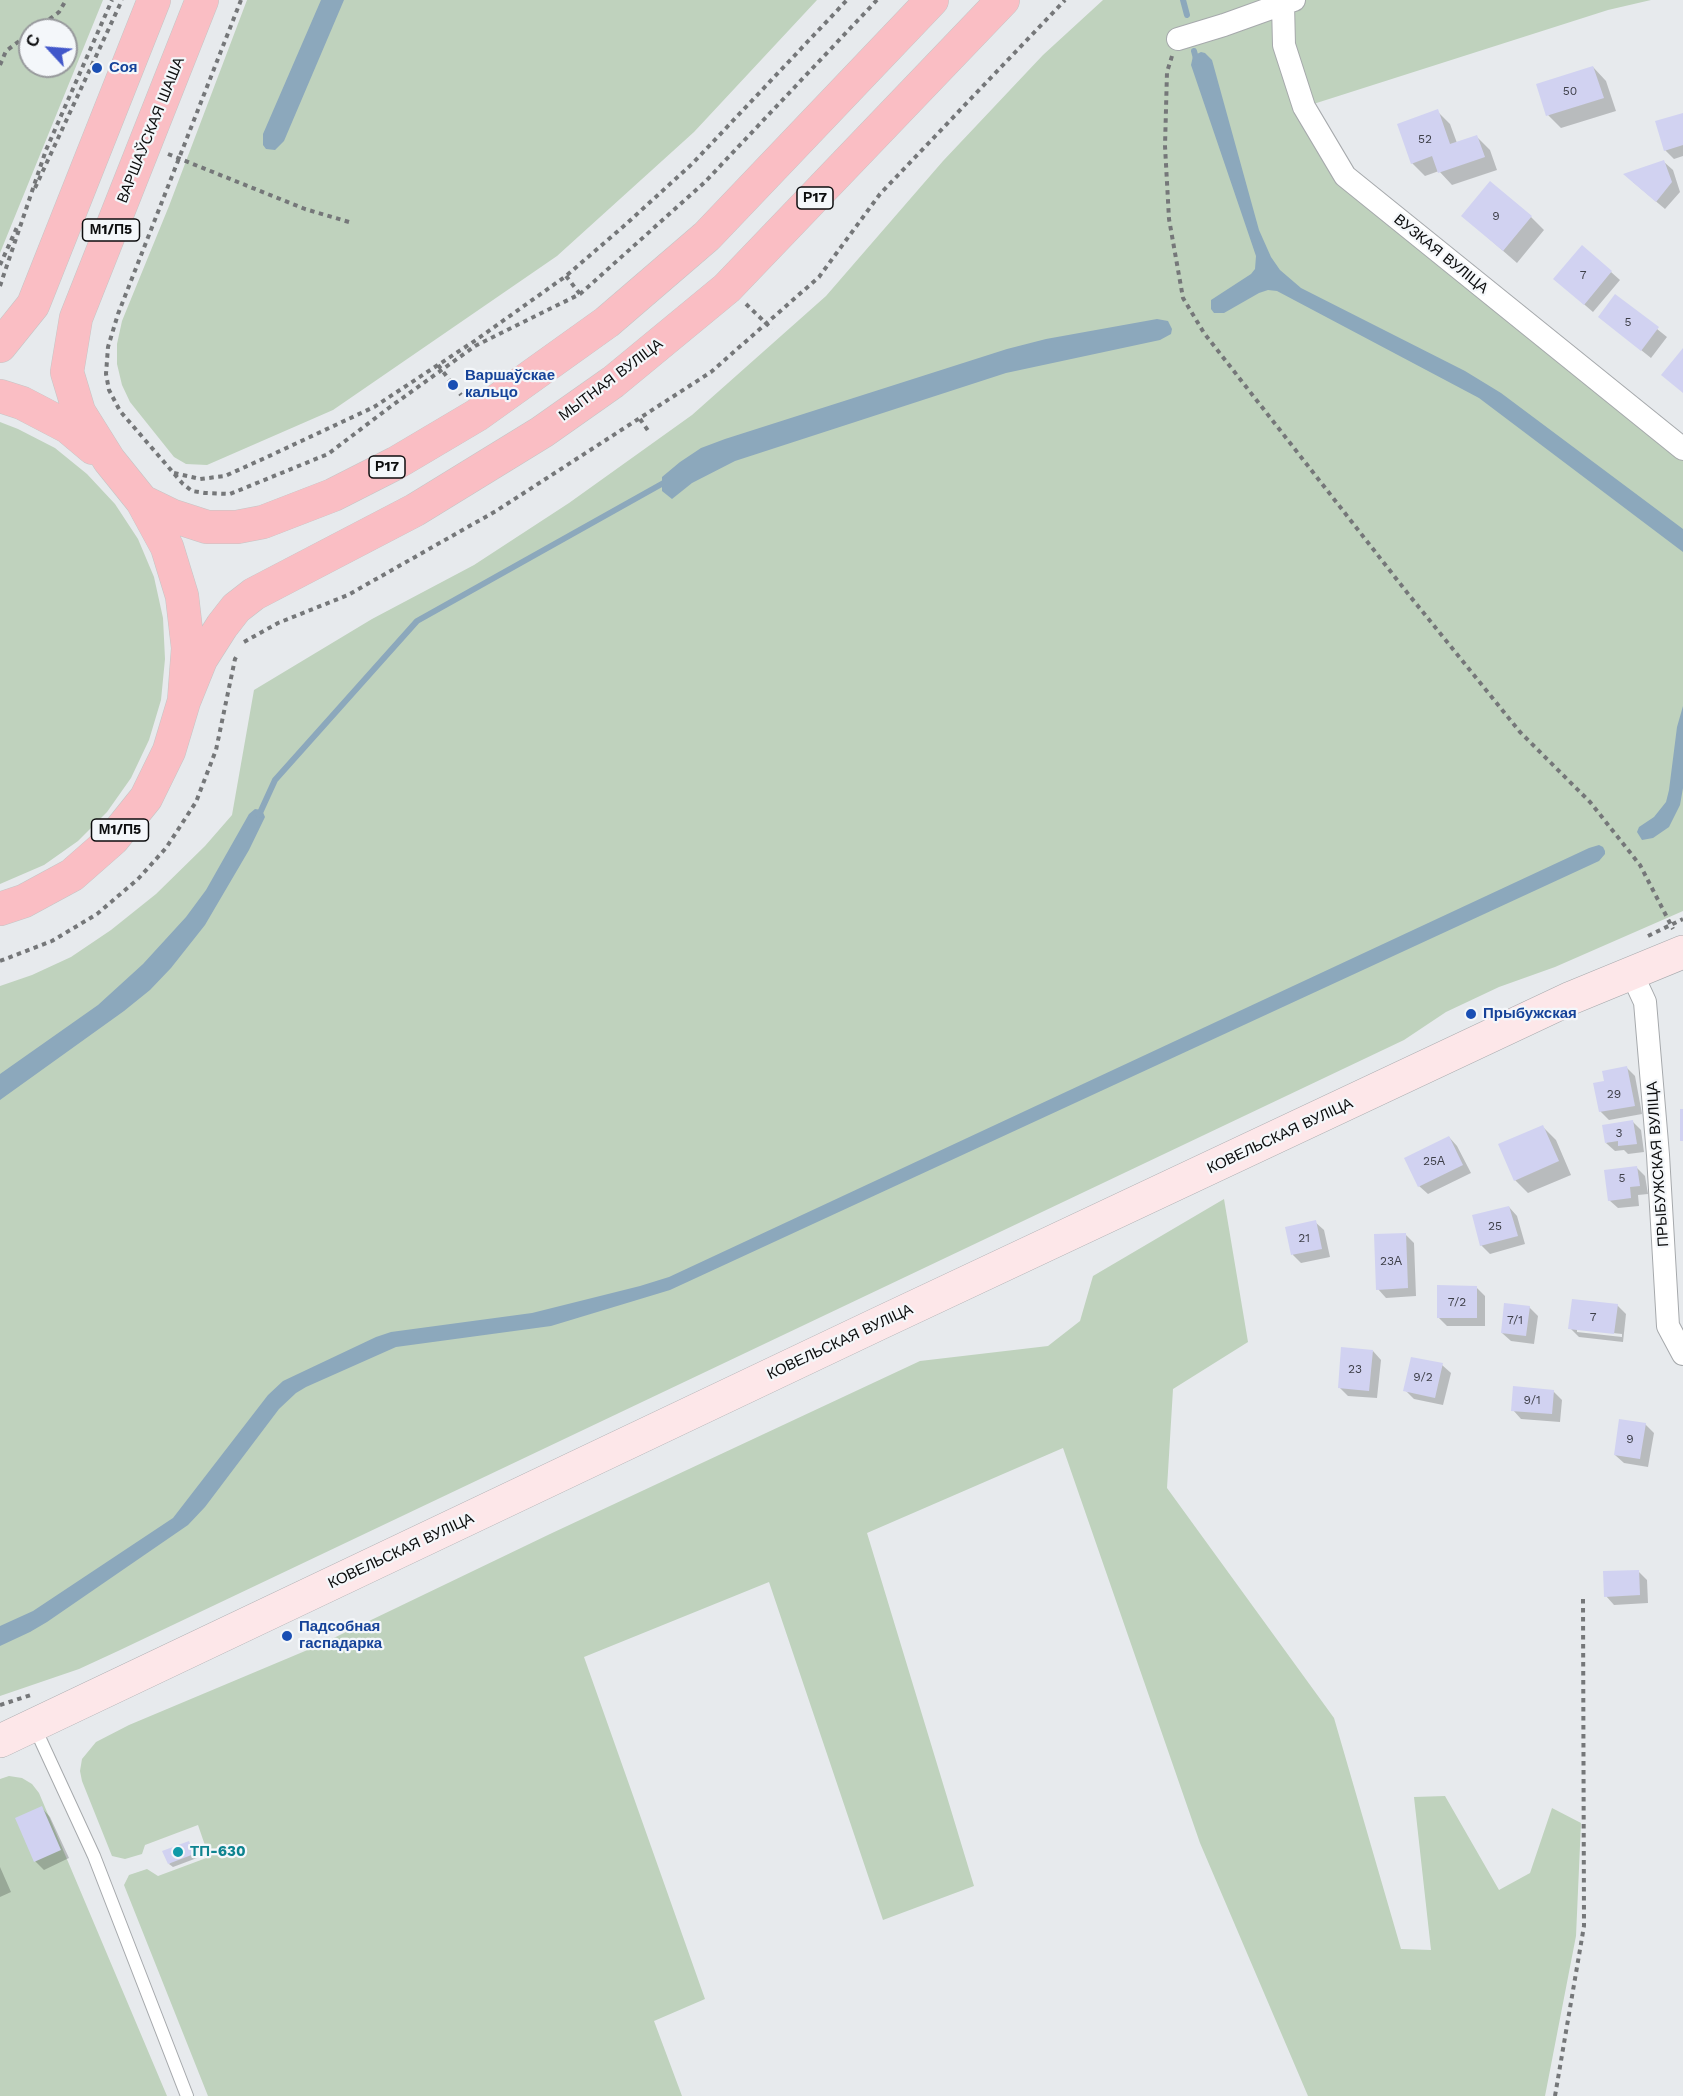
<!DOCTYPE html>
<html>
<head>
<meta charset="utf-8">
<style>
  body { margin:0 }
  #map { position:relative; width:1683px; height:2096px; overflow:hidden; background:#e7eaed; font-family:"Work Sans",sans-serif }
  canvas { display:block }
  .north { position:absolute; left:18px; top:18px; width:60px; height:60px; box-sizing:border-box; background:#f4f7fa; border:2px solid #97999c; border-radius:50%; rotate:296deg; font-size:16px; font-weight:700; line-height:24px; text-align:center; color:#0c0d0e }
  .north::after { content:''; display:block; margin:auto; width:21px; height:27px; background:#4157ca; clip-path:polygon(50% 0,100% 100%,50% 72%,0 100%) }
</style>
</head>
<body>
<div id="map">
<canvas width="1683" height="2096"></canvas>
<div class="north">С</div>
</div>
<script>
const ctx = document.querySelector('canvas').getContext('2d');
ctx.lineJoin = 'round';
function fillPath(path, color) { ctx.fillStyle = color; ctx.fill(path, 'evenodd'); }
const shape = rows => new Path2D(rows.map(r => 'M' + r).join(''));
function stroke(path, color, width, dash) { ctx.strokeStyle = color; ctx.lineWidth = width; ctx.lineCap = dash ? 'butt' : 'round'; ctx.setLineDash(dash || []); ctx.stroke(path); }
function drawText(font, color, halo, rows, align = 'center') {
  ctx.font = font + ' "Work Sans",sans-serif'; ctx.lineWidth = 4.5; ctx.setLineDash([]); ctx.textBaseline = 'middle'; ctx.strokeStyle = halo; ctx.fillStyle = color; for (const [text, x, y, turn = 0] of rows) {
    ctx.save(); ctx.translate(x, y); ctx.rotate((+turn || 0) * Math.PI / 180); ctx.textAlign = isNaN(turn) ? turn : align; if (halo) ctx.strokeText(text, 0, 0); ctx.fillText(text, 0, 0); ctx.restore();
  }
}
fillPath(shape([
  [0,0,103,0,0,253],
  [30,30,66,30,66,66,30,66],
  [247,0,817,0,694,132,557,256,333,410,207,465,186,464,174,457,130,402,122,385,117,364,117,344,122,321,169,206],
  [1103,0,1651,0,1608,10,1304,107,1345,176,1683,446,1683,911,1555,967,1499,987,1446,1012,1404,1040,118,1651,79,1669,0,1696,0,986,32,975,71,957,111,930,156,894,205,846,232,815,254,690,372,619,474,565,569,503,692,415,826,296,943,161,1043,55],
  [0,422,18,429,55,448,87,474,115,504,138,539,154,577,163,618,165,659,161,700,149,740,131,778,107,812,78,841,44,865,0,884],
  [1224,1199,1248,1342,1173,1389,1167,1488,1334,1718,1401,1949,1431,1950,1414,1797,1445,1796,1499,1890,1530,1873,1552,1808,1581,1823,1576,1936,1545,2096,1308,2096,1200,1843,1063,1448,867,1533,974,1886,883,1920,769,1582,584,1657,705,1999,654,2021,682,2096,208,2096,124,1885,129,1875,147,1869,158,1876,209,1857,198,1825,145,1845,142,1854,125,1859,112,1856,82,1781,80,1771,82,1759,96,1742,129,1725,317,1646,550,1534,920,1361,1048,1346,1080,1321,1093,1276],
  [9,1776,22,1778,32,1784,39,1793,167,2096,0,2096,0,1779]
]), '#bfd2bd');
fillPath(shape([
  [321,0,344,0,284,141,275,150,266,149,263,145,263,134],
  [1201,52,1205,53,1212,60,1259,230,1271,257,1280,270,1301,288,1465,371,1501,393,1683,529,1683,552,1479,398,1277,291,1268,290,1259,293,1224,313,1214,313,1211,309,1211,300,1251,274,1255,269,1256,256,1191,65,1193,56],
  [1157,319,1168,321,1172,329,1171,334,1160,340,1006,373,735,461,692,483,672,499,662,491,662,477,680,462,701,448,725,439,1007,349,1046,339],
  [1683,706,1683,788,1680,805,1669,827,1653,838,1642,840,1637,832,1639,827,1654,817,1666,802,1669,790,1677,727],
  [255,809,262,810,265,817,249,850,205,925,171,968,150,990,124,1011,0,1100,0,1074,98,1005,143,964,186,917,206,890,249,814],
  [1599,845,1603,847,1605,851,1605,854,1599,861,670,1290,551,1326,396,1347,306,1387,296,1393,279,1409,205,1507,188,1525,47,1622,30,1632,0,1646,0,1626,33,1611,173,1518,268,1395,283,1381,376,1337,391,1332,532,1313,640,1286,669,1277,1589,848]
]), '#8ca8bc');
fillPath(shape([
  [1593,67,1606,81,1616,111,1561,128,1548,115],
  [1437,111,1450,124,1457,143,1476,136,1490,150,1497,170,1452,185,1439,171,1425,176,1412,163],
  [1683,114,1683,156,1674,159,1665,150],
  [1664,162,1673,170,1680,192,1665,209,1633,182],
  [1463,216,1531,217,1544,230,1517,263],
  [1611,272,1620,280,1593,312,1564,287],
  [1616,296,1667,337,1651,358,1600,317],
  [1627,1068,1635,1076,1642,1114,1609,1120,1600,1111],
  [1633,1122,1641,1130,1644,1152,1628,1154,1624,1150,1615,1151,1606,1143],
  [1543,1127,1556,1140,1571,1175,1528,1193,1515,1180],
  [1449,1137,1457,1146,1471,1173,1428,1194,1419,1186],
  [1637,1168,1645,1176,1648,1194,1638,1195,1639,1206,1618,1208,1609,1200],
  [1509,1207,1517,1216,1525,1244,1490,1254,1481,1245],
  [1315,1222,1324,1230,1330,1257,1301,1263,1293,1255,1287,1228],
  [1405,1234,1414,1243,1416,1296,1386,1298,1378,1289],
  [1476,1287,1485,1296,1485,1326,1447,1326,1438,1317],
  [1617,1305,1626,1314,1623,1342,1579,1337,1570,1328],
  [1577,1329,1622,1334,1622,1337,1577,1332],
  [1529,1307,1538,1316,1534,1344,1511,1341,1502,1333],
  [1373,1351,1381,1360,1377,1398,1348,1396,1339,1387],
  [1442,1365,1451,1373,1443,1405,1414,1399,1405,1390],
  [1553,1391,1562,1400,1560,1422,1521,1419,1513,1410],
  [1645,1424,1654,1433,1648,1467,1624,1463,1615,1455],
  [1638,1571,1647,1580,1648,1603,1614,1605,1606,1596],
  [42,1808,50,1817,69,1858,44,1870,35,1861],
  [188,1842,192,1846,197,1858,173,1867,169,1864],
  [0,1867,11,1892,0,1897]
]), '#0003');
stroke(shape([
  [1183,0,1187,15],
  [1194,51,1197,62],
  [259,815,275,780,417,621,667,481]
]), '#8ca8bc', 6);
fillPath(shape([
  [1593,66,1604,98,1546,116,1536,84],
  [1438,109,1450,144,1477,135,1485,157,1438,173,1432,156,1411,164,1397,124],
  [1683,113,1683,145,1664,151,1655,121],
  [1664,160,1672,182,1656,202,1623,174],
  [1490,181,1532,216,1503,251,1461,216],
  [1582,245,1612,271,1584,305,1553,279],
  [1615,294,1659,327,1641,351,1598,317],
  [1683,348,1683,393,1661,375],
  [1627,1066,1635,1106,1599,1112,1593,1083,1604,1081,1602,1071],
  [1680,1109,1683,1109,1683,1141,1680,1141],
  [1633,1120,1637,1144,1618,1146,1618,1141,1605,1143,1602,1125],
  [1543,1125,1559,1161,1514,1181,1498,1144],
  [1449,1136,1463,1165,1418,1187,1404,1158],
  [1637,1166,1640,1186,1630,1187,1631,1198,1608,1201,1604,1170],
  [1509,1206,1518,1236,1480,1246,1472,1215],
  [1316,1220,1322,1249,1291,1255,1285,1227],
  [1406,1233,1408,1288,1376,1290,1374,1234],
  [1437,1285,1477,1286,1477,1318,1437,1318],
  [1572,1299,1618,1304,1614,1334,1568,1329],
  [1504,1303,1530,1306,1526,1336,1501,1333],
  [1341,1347,1373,1350,1369,1391,1338,1388],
  [1411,1357,1443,1363,1435,1398,1403,1391],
  [1513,1386,1554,1390,1552,1414,1511,1411],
  [1619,1419,1646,1423,1640,1459,1614,1455],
  [1639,1570,1640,1595,1604,1597,1603,1571],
  [42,1806,61,1850,34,1862,15,1818],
  [189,1841,194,1854,168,1864,162,1851]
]), '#d1d2f1');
const service = shape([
  [34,1726,94,1856,187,2096]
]);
const minor = shape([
  [1283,4,1284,45,1304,107,1345,176,1683,449],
  [1178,39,1224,25,1294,0],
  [1632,974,1645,1002,1658,1155,1668,1326,1683,1354]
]);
const secondary = shape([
  [0,1741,880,1323,1571,998,1683,952]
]);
const trunk = shape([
  [0,346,33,305,154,0],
  [0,396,22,403,68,427,93,448],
  [142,501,173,516,207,527,237,527,263,522,333,495,396,463,477,415,607,322,707,236,932,0],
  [184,701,201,659,222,626,236,608,254,594,415,510,542,432,613,382,727,288,1003,0],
  [0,909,24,901,72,875,113,839,146,798,169,751,184,701,188,648,182,596,167,547,142,501,109,460,79,412,67,372,76,318,202,0]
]);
stroke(service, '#a6a9ac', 14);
stroke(minor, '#a6a9ac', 24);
stroke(secondary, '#a6a9ac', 34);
stroke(trunk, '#c5c5c5', 34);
stroke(shape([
  [241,0,118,314,108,347,106,374,109,390,120,411,183,484,192,491,205,493,230,494,328,454,390,407,475,346,580,294,704,183,877,0],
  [35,30,59,12,66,0],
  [1172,56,1167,72,1165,146,1169,219,1183,298,1204,333,1409,595,1520,732,1590,802,1640,865,1673,929],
  [0,65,6,51,30,33],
  [168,154,305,209,349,222],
  [35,188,122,0],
  [0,265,18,225],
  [566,276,580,294],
  [0,286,46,150,112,0],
  [746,304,772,329],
  [438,365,461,395],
  [640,419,649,432],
  [174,473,200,479,225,476,265,458,374,407,476,340,566,276,625,225,693,163,847,0],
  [244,642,278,623,348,595,496,511,711,372,819,277,880,194,1065,0],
  [1648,936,1683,919],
  [0,961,52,941,97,914,138,879,166,848,196,802,216,750,235,659,238,654],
  [0,1705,34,1694],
  [1555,2096,1584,1926,1583,1596]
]), '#757779', 4, [4.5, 4.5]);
stroke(service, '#fff', 12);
stroke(minor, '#fff', 22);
stroke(secondary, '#fde7e9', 33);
stroke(trunk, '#fabec4', 33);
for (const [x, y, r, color] of [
  [97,68,6,"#1a4fb4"],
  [453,385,6,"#1a4fb4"],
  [1471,1014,6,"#1a4fb4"],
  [287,1636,6,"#1a4fb4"],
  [178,1852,6,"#0f9aa8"]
]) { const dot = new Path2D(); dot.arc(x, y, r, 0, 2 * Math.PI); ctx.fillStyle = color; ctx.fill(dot); stroke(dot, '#f4f7fa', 2); }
drawText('12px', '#3d3e47', null, [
  ["50",1570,91],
  ["52",1425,139],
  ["9",1496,216],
  ["7",1583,275],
  ["5",1628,322],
  ["29",1614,1094],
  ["3",1619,1133],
  ["25А",1434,1161],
  ["5",1622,1178],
  ["25",1495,1226],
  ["21",1304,1238],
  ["23А",1391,1261],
  ["7/2",1457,1302],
  ["7",1593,1317],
  ["7/1",1515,1320],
  ["23",1355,1369],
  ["9/2",1423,1377],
  ["9/1",1532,1400],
  ["9",1630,1439]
]);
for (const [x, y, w] of [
  [815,198,36],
  [111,230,57],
  [387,467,36],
  [120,830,57]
]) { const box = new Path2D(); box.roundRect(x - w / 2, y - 11, w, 22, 4.5); ctx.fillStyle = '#f4f7fa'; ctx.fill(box); stroke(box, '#0c0d0e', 1.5); }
drawText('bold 14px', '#0c0d0e', null, [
  ["Р17",815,198],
  ["М1/П5",111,230],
  ["Р17",387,467],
  ["М1/П5",120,830]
]);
drawText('bold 15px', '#164399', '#f4f7fa', [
  ["Соя",109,68],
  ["Варшаўскае",465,376],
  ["кальцо",465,393],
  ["Прыбужская",1483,1014],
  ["Падсобная",299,1627],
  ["гаспадарка",299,1644]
], 'left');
drawText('15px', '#0c0d0e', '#f4f7fa', [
  ["ВАРШАЎСКАЯ ШАША",151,130,-68],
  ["ВУЗКАЯ ВУЛІЦА",1441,254,39],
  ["МЫТНАЯ ВУЛІЦА",611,380,-37],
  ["КОВЕЛЬСКАЯ ВУЛІЦА",1280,1136,-25],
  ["ПРЫБУЖСКАЯ ВУЛІЦА",1658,1164,-94],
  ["КОВЕЛЬСКАЯ ВУЛІЦА",840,1342,-25],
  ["КОВЕЛЬСКАЯ ВУЛІЦА",401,1551,-25]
]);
drawText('bold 15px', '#0d838f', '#f4f7fa', [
  ["ТП-630",190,1852]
], 'left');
</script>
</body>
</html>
